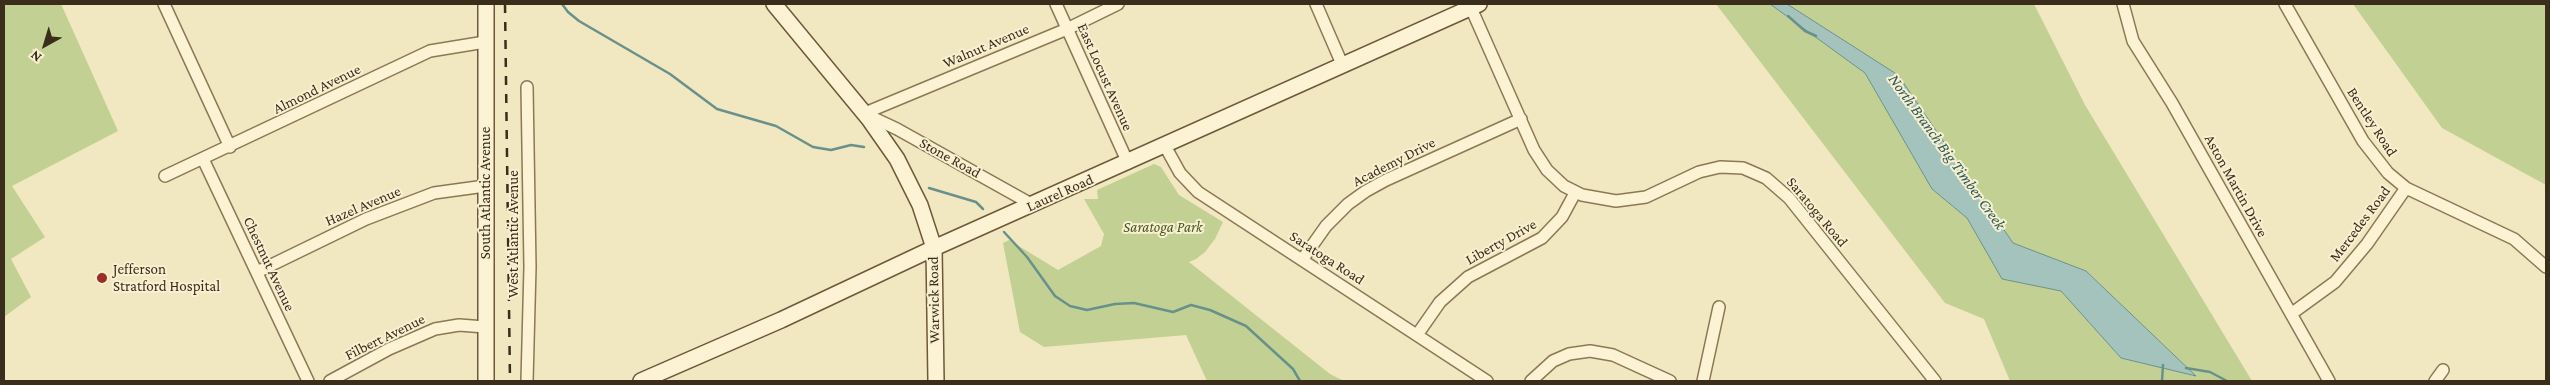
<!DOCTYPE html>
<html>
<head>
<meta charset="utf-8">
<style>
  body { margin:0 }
  #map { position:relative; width:2550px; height:385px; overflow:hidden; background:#f1e7c0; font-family:"Crimson Pro",serif }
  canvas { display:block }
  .frame { position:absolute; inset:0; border:5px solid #3a2d1c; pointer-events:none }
  .north { position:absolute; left:20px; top:20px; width:50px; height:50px; -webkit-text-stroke:4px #f8f0d0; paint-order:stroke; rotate:219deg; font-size:14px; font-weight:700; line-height:20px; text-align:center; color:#3a2d1c }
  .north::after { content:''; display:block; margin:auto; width:18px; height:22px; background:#3a2d1c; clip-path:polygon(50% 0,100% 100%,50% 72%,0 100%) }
</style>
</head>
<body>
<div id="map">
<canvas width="2550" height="385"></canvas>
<div class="frame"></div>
<div class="north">N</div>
</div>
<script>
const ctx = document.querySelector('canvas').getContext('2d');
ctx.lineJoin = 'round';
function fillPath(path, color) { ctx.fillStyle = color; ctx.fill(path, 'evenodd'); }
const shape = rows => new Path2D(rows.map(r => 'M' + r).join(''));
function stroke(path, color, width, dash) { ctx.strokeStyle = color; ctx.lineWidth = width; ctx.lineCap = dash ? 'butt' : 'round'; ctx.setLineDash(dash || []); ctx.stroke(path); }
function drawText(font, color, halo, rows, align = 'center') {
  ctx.font = font + ' "Crimson Pro",serif'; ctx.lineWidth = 4; ctx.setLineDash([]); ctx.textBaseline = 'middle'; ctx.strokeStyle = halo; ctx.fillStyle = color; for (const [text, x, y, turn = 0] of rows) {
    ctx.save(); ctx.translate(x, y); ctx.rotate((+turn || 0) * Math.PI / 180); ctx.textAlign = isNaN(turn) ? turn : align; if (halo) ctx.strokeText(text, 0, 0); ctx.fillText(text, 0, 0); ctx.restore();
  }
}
fillPath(shape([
  [4,4,61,4,118,131,12,186,45,237,11,259,31,297,4,317],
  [1716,4,1770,4,1865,73,1932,189,1967,218,2002,279,2061,291,2121,358,2195,375,2086,271,2013,243,1898,75,1787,4,2034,4,2085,105,2252,381,2010,381,1984,319,1945,303],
  [2353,4,2546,4,2546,185,2442,128],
  [1154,164,1161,167,1179,195,1223,222,1215,239,1205,252,1196,259,1189,262,1330,374,1344,381,1207,381,1186,335,1044,347,1020,332,1003,243,1009,240,1058,270,1101,246,1104,234,1084,199,1098,199,1097,190]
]), '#c3d093');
const water = shape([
  [1770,4,1787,4,1898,75,2013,243,2086,271,2196,376,2121,358,2061,291,2002,279,1967,218,1932,189,1865,73,1770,4]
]);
fillPath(water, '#a3c3bc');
stroke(water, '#69918b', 1);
stroke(shape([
  [562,4,568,12,579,21,670,74,717,109,776,126,813,147,831,150,851,145,864,147],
  [1788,16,1805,31,1816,36],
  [929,188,976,202,983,209],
  [1004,232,1027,257,1055,296,1070,306,1087,310,1115,304,1134,303,1173,312,1191,305,1210,310,1246,326,1293,369,1300,381],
  [2186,368,2210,372,2227,381],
  [2162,381,2163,365]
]), '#69918b', 2.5);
const street = shape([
  [164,4,230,147],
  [1056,4,1128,163],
  [1316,4,1342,64],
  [2123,4,2133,41,2172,103,2329,381],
  [2285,4,2363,141,2388,173,2406,188,2514,239,2546,267],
  [1471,8,1534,150,1547,170,1564,186,1582,195,1616,201,1646,197,1699,172,1720,167,1743,168,1766,178,1789,198,1935,381],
  [527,87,530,267,527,381],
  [865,113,1067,29,1118,4],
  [865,114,897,129,1033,205],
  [1165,146,1180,173,1198,192,1487,381],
  [203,159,308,381],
  [165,176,430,51,485,42],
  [1302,260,1326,226,1348,204,1366,191,1386,180,1521,119],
  [257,272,366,219,434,193,485,186],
  [2291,314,2335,282,2367,244,2406,188],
  [1417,335,1440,302,1468,277,1542,238,1562,217,1575,193],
  [330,381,389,349,435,329,459,325,485,327],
  [1531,381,1553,361,1569,354,1590,351,1613,355,1670,381],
  [1703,381,1719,307],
  [2435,381,2443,370]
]);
const secondary = shape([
  [486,4,486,381],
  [774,4,869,119,897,159,920,205,934,248,936,381],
  [641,381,781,320,934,248,1479,4]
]);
stroke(street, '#8b7856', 14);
stroke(secondary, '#6d583a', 18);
stroke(street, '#fbf3d3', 11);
stroke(secondary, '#fbf3d3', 15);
stroke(shape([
  [505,4,510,381]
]), '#3a2d1c', 2.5, [9, 9]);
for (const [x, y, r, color] of [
  [102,278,6,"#9f2d22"]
]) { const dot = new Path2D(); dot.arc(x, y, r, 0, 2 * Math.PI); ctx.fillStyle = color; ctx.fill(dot); stroke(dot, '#f8f0d0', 2); }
drawText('15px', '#3a2d1c', '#f8f0d0', [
  ["Walnut Avenue",986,46,-23],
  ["East Locust Avenue",1105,77,66],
  ["Almond Avenue",317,89,-26],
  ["Bentley Road",2372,122,57],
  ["Stone Road",950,158,29],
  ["Academy Drive",1394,162,-27],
  ["Aston Martin Drive",2236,186,61],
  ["South Atlantic Avenue",485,193,-90],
  ["Laurel Road",1060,193,-24],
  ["Hazel Avenue",363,206,-23],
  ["Saratoga Road",1817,212,50],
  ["Mercedes Road",2360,224,-53],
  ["West Atlantic Avenue",513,234,-90],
  ["Liberty Drive",1501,242,-29],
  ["Saratoga Road",1327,258,33],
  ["Chestnut Avenue",269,264,65],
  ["Warwick Road",934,300,-91],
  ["Filbert Avenue",385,337,-26]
]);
drawText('italic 15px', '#455821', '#f8f0d0', [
  ["Saratoga Park",1163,227]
]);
drawText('15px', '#3a2d1c', '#f8f0d0', [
  ["Jefferson",113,269],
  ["Stratford Hospital",113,286]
], 'left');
drawText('italic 16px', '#2a595b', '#f8f0d0', [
  ["North Branch Big Timber Creek",1947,152,54]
]);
</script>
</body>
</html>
